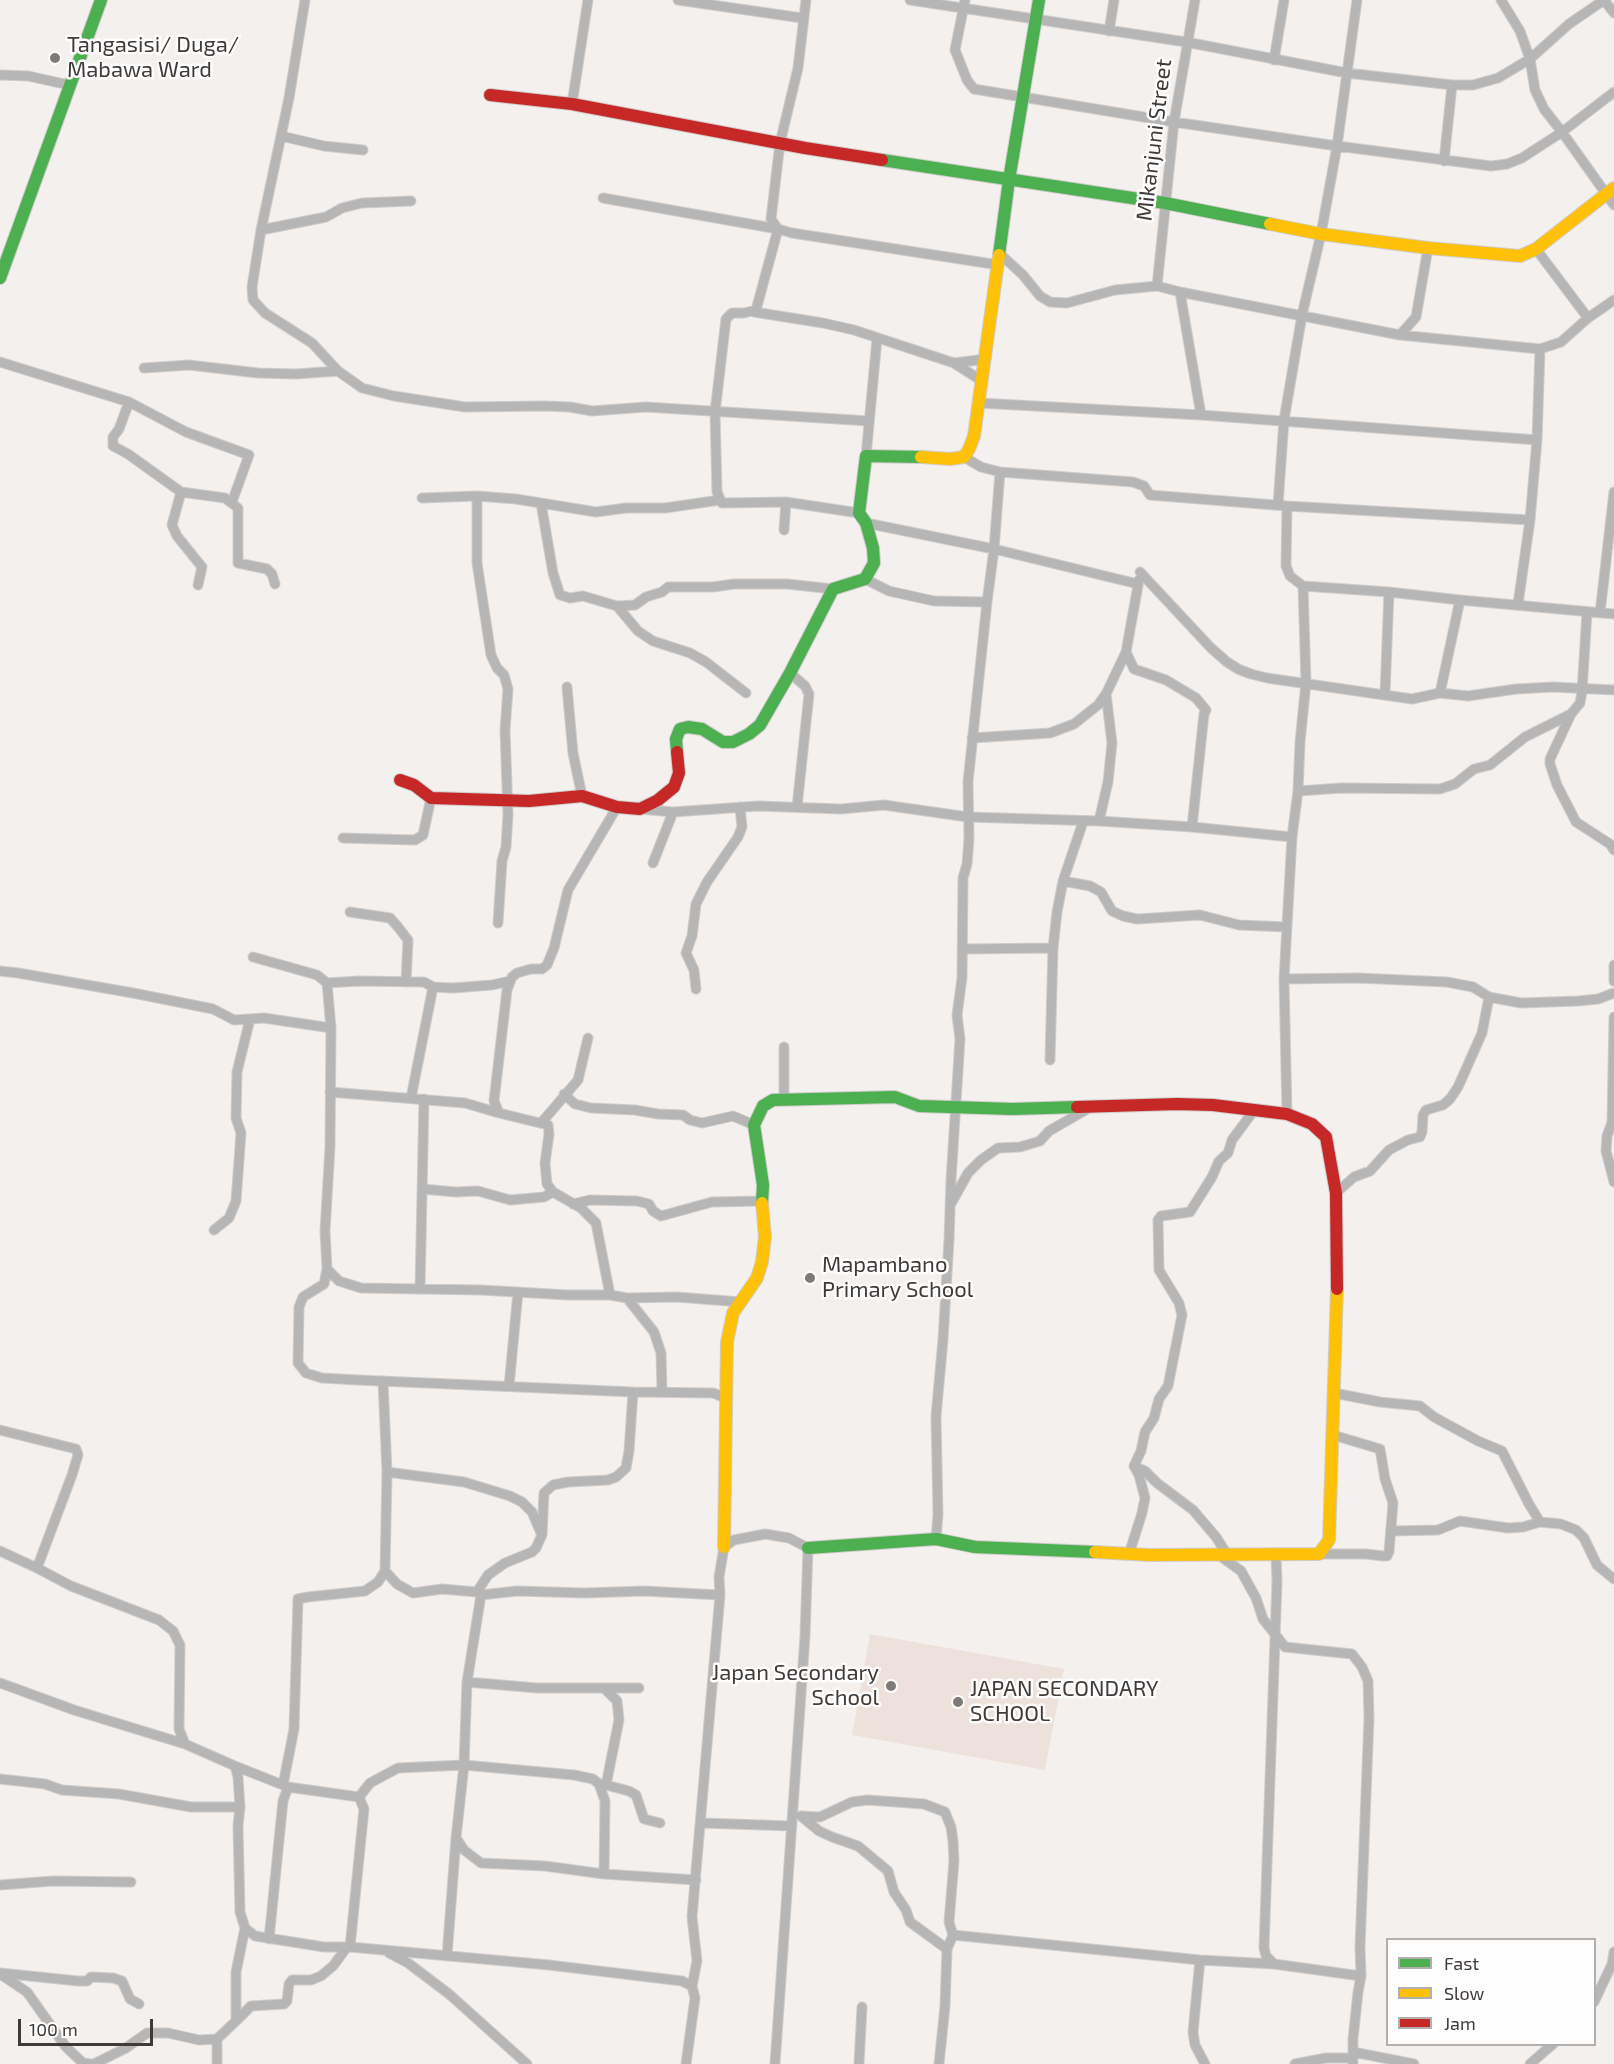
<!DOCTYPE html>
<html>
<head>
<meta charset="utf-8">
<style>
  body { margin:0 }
  #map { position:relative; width:1614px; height:2064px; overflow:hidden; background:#f4f0ed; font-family:"Exo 2",sans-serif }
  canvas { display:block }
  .legend { position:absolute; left:1386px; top:1938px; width:210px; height:108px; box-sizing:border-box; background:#fefefe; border:2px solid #b2b0af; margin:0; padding:8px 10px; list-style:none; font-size:18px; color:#3f3b39 }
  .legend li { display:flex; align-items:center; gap:12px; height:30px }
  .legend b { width:30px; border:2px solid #b2b0af }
  .scale { position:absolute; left:18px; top:2019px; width:135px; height:27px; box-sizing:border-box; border:3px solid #3f3b39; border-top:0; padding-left:8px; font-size:18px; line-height:21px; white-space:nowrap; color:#3f3b39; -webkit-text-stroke:4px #fefefe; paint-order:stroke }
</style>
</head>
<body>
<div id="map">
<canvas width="1614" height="2064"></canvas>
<ul class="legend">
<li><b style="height:8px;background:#4caf50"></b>Fast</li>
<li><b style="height:8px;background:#ffc107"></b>Slow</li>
<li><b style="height:8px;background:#c62828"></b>Jam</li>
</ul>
<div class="scale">100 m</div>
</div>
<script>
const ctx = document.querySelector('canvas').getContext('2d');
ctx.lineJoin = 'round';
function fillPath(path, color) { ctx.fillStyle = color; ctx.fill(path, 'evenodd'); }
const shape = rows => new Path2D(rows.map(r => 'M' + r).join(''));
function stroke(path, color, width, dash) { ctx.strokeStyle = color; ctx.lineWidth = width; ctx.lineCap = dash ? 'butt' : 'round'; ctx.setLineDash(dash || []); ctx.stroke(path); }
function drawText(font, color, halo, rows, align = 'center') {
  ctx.font = font + ' "Exo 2",sans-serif'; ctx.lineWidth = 5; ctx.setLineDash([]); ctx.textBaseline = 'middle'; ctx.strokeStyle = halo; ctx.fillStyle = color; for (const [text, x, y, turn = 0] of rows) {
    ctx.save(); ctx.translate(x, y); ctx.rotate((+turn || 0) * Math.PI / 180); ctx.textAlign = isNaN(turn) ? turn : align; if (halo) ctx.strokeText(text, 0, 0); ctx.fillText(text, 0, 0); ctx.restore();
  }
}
fillPath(shape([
  [870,1634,1064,1669,1045,1770,852,1735]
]), '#ece2db');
const street = shape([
  [305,0,289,98,261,230,252,287,253,300,265,313,312,343,338,371,362,388,394,396,465,407,545,406,570,407,592,411,646,407,869,421],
  [678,0,802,18],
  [806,0,798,68,780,143,771,219,778,229,792,233,999,265],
  [910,0,1186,42,1347,73,1452,85,1473,85,1498,78,1530,59,1569,24,1604,0],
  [965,0,955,50,967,80,974,89,1174,122,1337,146,1491,166,1507,164,1522,158,1562,132,1614,92],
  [1501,0,1520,31,1530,59,1535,90,1544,109,1562,132,1614,205],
  [1604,0,1614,13],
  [1109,31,1114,0],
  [1274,60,1284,0],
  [0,75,28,76,69,85],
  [572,104,588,0],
  [281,136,324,146,363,150],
  [1444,161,1452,85],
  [603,198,778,229,756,310,744,313,732,313,726,319,715,412,717,492,722,503,786,502,859,513],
  [261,230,326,217,342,208,362,203,411,201],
  [1536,249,1588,318],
  [1000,254,1023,275,1040,296,1050,302,1067,303,1115,290,1157,286,1180,292,1400,335,1540,349,1561,342,1588,318,1614,300],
  [1157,286,1174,122,1195,0],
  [1180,292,1201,415],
  [754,312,823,323,854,330,954,363,986,359],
  [1400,335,1416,317,1428,248],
  [0,362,129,402,186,432,249,455,232,502],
  [954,363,982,381],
  [144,368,189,365,258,373,296,374,338,371],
  [129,402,119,429,113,437,113,446,128,454,181,492,225,498,238,508,238,563,267,569,272,574,275,584],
  [979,403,1201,415,1537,440],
  [866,456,877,339],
  [964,457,981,467,1000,472,1133,482,1144,486,1150,495,1287,506,1530,520],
  [181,492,172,525,177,536,202,567,198,585],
  [477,496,477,563,491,655,497,668,504,675,508,689,505,730,508,815,506,847,502,861,498,923],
  [422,498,477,496,516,499,596,512,626,508,665,508,720,500],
  [541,503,553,573,560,595,570,598,583,596,617,606,638,631,653,641,690,653,706,662,746,693],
  [1278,505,1284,420,1302,315,1321,234,1337,146,1357,0],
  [1287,506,1286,566,1290,576,1303,586,1389,592,1460,600,1614,614],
  [866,523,994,549,1138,584],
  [784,530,786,502],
  [1140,572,1211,648,1227,662,1238,669,1251,674,1267,678,1412,699,1440,693,1460,600],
  [865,579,889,591,934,601,987,602],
  [1518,604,1530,520,1537,440,1540,349],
  [617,606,635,605,646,597,662,592,668,587,713,587,734,584,787,584,833,589],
  [1587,612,1582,692,1580,703,1571,714,1550,759,1550,764,1557,785,1576,822,1610,844,1614,850],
  [1600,613,1614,492],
  [1126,652,1134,669,1166,680,1196,698,1206,710,1204,714,1192,827],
  [790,673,805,686,809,694,797,807],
  [567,687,573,753,582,796],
  [1440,693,1468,696,1516,689,1553,687,1614,690],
  [1385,694,1389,592],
  [972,738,1050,733,1074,724,1098,705,1106,694,1126,652,1139,580],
  [1298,791,1342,788,1440,789,1455,784,1474,769,1490,765,1525,737,1571,714],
  [640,809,673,812,758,806,841,809,884,805,968,817,1099,821,1192,827,1292,837],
  [1099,821,1108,782,1112,743,1106,694],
  [343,838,415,840,423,835,431,798],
  [653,863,673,812],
  [1063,881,1090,886,1101,892,1112,911,1123,916,1137,919,1200,915,1239,925,1287,927],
  [350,912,390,918,398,927,408,940,406,982],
  [962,949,1053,948],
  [253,957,317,975,327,983,359,981,424,982,433,987,453,988,492,985,510,981],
  [1614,965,1614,981],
  [0,971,18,973,133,993,213,1009,234,1020,264,1018,331,1028],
  [1284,979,1359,978,1447,982,1473,987,1489,997,1521,1003,1578,1001,1598,999,1614,993],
  [327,983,331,1028,330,1147,325,1231,327,1269,339,1281,361,1288,481,1290,568,1295,610,1295,627,1298,677,1297,741,1302],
  [696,989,694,970,686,953,692,936,696,904,707,882,738,837,742,827,740,807],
  [1614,1017,1612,1122,1607,1136,1606,1151,1614,1182],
  [1050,1060,1053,948,1057,912,1063,881,1083,822],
  [330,1092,465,1103,499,1113],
  [564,1094,575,1104,591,1108,635,1110,658,1114,683,1115,690,1120,702,1123,733,1116,754,1125],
  [411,1098,433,987],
  [784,1099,784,1047],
  [1287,1114,1284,979,1292,837,1298,791,1300,742,1306,683,1303,586],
  [542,1122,578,1080,588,1038],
  [422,1189,456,1192,478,1191,510,1200,544,1197,553,1192],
  [1336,1193,1354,1177,1370,1171,1389,1150,1408,1140,1420,1137,1422,1132,1423,1115,1426,1110,1443,1105,1450,1099,1458,1087,1482,1033,1489,997],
  [952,1202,968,1173,981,1160,998,1148,1020,1147,1040,1141,1049,1131,1089,1108],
  [573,1204,590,1200,637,1201,649,1204,653,1211,661,1216,712,1202,762,1201],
  [214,1230,229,1218,236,1201,241,1133,236,1118,237,1072,250,1019],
  [327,1269,324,1284,303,1297,299,1307,298,1363,306,1373,322,1378,358,1380,633,1392,713,1393,726,1398],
  [420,1289,424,1099],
  [610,1295,596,1223,581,1208,553,1192,547,1184,545,1163,549,1134,548,1125,499,1113,494,1101,507,990,512,977,517,973,531,969,542,969,547,965,554,948,568,890,617,807],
  [627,1298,654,1332,661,1353,662,1391],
  [509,1386,518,1292],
  [633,1392,629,1451,626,1468,616,1477,608,1480,568,1482,553,1485,544,1493,542,1535,536,1548,532,1552,505,1563,488,1575,477,1592,481,1595,467,1682,464,1765,456,1838,464,1850,481,1863,545,1866,604,1874,696,1880],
  [1334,1393,1380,1402,1420,1406,1434,1417,1478,1441,1502,1451,1529,1504,1540,1522],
  [0,1430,76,1449,78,1455,72,1475,37,1568],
  [1134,1466,1145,1471,1157,1483,1193,1510,1216,1537,1228,1556],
  [387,1472,464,1482,510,1496,522,1502,532,1512,541,1533],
  [1391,1531,1438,1530,1460,1521,1508,1528,1523,1527,1540,1522,1561,1524,1576,1530,1584,1538,1597,1565,1614,1579],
  [936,1539,938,1514,936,1416,943,1340,949,1240,951,1180,960,1039,957,1015,962,978,963,878,967,864,969,839,968,782,987,602,994,549,1000,472],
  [0,1551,37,1568,71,1586,159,1620,173,1631,180,1645,179,1729,185,1744,235,1766,238,1777,240,1807,238,1826,240,1912,245,1928,255,1936,324,1947,350,1947,549,1965,682,1981,692,1986,695,1998,686,2064],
  [1129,1554,1142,1513,1145,1498,1139,1475,1134,1466,1141,1451,1145,1432,1154,1418,1159,1399,1168,1386,1182,1315,1179,1303,1159,1270,1158,1220,1161,1216,1190,1212,1212,1177,1219,1161,1228,1153,1232,1140,1255,1109],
  [1319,1554,1366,1554,1383,1556,1387,1556,1389,1552,1393,1503,1385,1479,1380,1449,1333,1435],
  [1219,1555,1241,1571,1256,1598,1263,1619,1285,1647,1352,1654,1362,1667,1368,1681,1369,1718,1360,1947,1361,1976,1358,1992,1353,2039,1353,2064],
  [1276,1555,1277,1582,1264,1948,1266,1956,1274,1964,1361,1976],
  [385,1571,397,1584,413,1593,442,1589,477,1592],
  [481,1595,517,1591,585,1593,644,1591,720,1595],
  [467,1682,537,1688,639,1688],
  [0,1683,74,1710,185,1744],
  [235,1766,288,1787,359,1797,364,1809,350,1947],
  [0,1779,45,1784,62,1790,119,1794,191,1807,240,1807],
  [599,1784,606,1785,619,1720,617,1701,605,1689],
  [283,1785,294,1729,298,1599,308,1597,365,1591,378,1582,385,1571,387,1472,383,1381],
  [606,1785,629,1791,636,1795,644,1819,660,1823],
  [359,1797,370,1783,398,1768,464,1765,574,1775,593,1779,599,1784,605,1801,604,1874],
  [801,1816,820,1817,852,1802,868,1800,924,1804,945,1812,951,1827,953,1841,954,1861,949,1922,953,1935,947,1949,945,2006,939,2064],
  [801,1816,819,1831,832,1837,858,1846,888,1871,894,1892,906,1910,910,1922,947,1949],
  [702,1823,792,1826],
  [0,1885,53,1881,131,1882],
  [953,1935,1200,1960,1274,1964],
  [269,1939,283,1801,288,1787],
  [389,1953,408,1963,449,1994,527,2064],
  [447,1956,456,1838],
  [1200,1960,1193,2032,1195,2045,1205,2064],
  [0,1973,78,1981,87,1981,91,1977,113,1978,122,1981,130,1999,139,2004],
  [0,1974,27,1992,66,2047,83,2063,91,2064],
  [692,1986,697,1961,692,1917,720,1595,719,1577,724,1547,734,1540,765,1534,789,1538,808,1548,805,1636,775,2064],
  [1594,2002,1612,1964,1614,1952],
  [236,2021,251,2006,284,2004,287,2001,289,1984,292,1980,311,1980,321,1976,333,1966,347,1947],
  [1353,2052,1414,2064],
  [94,2064,126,2048,147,2033,168,2033,199,2040,217,2039,236,2021,236,1972,245,1928],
  [217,2064,217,2039],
  [859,2064,862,2007],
  [1295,2064,1326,2058,1353,2058],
  [1530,2064,1553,2044]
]);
const fast = shape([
  [882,160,1165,203,1270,224],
  [999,255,1009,180,1039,0],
  [0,278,101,0],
  [677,752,676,739,680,729,688,727,702,729,723,742,733,742,749,734,760,725,790,673,833,589,865,579,874,563,873,548,866,523,859,513,866,456,921,457],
  [762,1203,763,1185,754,1125,763,1106,773,1100,895,1097,919,1106,1013,1109,1077,1107],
  [808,1548,936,1539,975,1547,1095,1552]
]);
const slow = shape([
  [1270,224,1321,234,1428,248,1520,256,1536,249,1614,188],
  [921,457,950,459,964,457,969,449,974,436,999,255],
  [724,1547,727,1342,733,1313,757,1278,762,1262,765,1237,762,1203],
  [1095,1552,1149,1555,1319,1554,1329,1540,1337,1289]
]);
const jam = shape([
  [490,95,572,104,805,148,882,160],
  [400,780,414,785,431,798,529,801,582,796,617,807,640,809,658,800,674,787,679,773,677,752],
  [1077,1107,1177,1104,1213,1105,1287,1114,1312,1124,1326,1137,1336,1193,1337,1289]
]);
stroke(street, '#cfccca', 11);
stroke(fast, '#cfccca', 14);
stroke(slow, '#cfccca', 14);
stroke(jam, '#cfccca', 14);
stroke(street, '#b7b6b6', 9);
stroke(fast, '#4caf50', 12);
stroke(slow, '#ffc107', 12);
stroke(jam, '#c62828', 12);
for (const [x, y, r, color] of [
  [55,58,6,"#7e7a78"],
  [810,1278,6,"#7e7a78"],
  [891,1686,6,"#7e7a78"],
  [958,1702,6,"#7e7a78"]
]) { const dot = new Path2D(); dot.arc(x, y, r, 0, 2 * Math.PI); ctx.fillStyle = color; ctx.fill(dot); stroke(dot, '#fefefe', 2); }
drawText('22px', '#3f3b39', '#fefefe', [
  ["Tangasisi/ Duga/",67,45],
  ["Mabawa Ward",67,70],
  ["Mapambano",822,1265],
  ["Primary School",822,1290],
  ["Japan Secondary",879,1673,"right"],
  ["School",879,1698,"right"],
  ["JAPAN SECONDARY",970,1689],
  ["SCHOOL",970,1714]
], 'left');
drawText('22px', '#3f3b39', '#fefefe', [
  ["Mikanjuni Street",1154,140,-83]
]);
</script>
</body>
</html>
